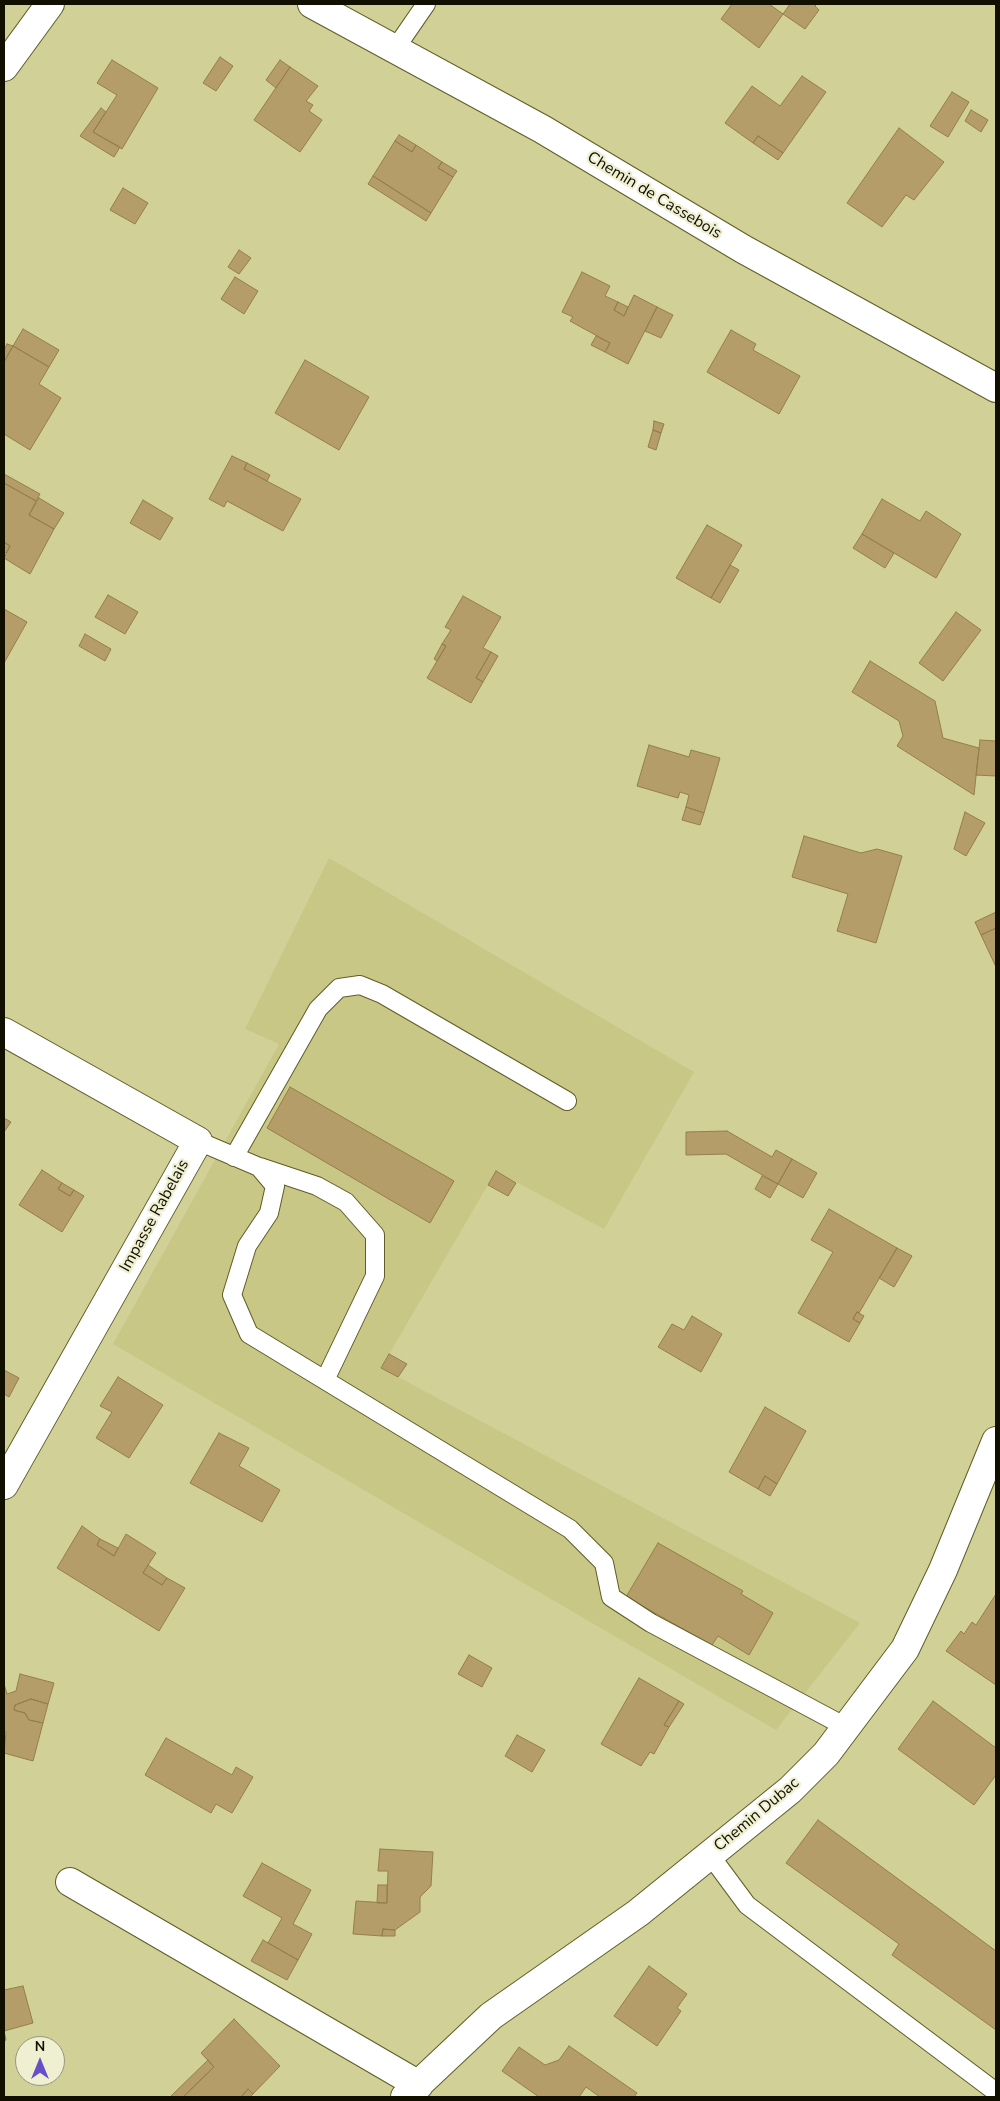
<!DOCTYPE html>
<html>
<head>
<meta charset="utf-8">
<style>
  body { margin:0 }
  #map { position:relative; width:1000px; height:2101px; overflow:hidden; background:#d1d096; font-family:"Nunito Sans",sans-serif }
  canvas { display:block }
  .frame { position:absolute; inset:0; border:5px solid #111000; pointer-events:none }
  .north { position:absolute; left:15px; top:2036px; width:50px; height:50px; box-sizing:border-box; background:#efefd2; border:1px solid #96967e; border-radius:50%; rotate:0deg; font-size:14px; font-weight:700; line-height:20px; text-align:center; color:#111000 }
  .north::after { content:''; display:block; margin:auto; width:18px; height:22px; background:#664fc8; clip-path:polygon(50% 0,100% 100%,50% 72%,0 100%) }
</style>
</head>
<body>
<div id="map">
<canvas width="1000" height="2101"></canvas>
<div class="frame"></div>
<div class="north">N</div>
</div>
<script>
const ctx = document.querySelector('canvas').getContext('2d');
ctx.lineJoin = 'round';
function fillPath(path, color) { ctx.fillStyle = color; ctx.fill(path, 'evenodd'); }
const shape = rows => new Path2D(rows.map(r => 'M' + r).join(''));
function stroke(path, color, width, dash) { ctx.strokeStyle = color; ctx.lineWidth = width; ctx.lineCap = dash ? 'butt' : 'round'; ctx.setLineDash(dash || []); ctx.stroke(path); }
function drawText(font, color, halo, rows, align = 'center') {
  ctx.font = font + ' "Nunito Sans",sans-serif'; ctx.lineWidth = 4.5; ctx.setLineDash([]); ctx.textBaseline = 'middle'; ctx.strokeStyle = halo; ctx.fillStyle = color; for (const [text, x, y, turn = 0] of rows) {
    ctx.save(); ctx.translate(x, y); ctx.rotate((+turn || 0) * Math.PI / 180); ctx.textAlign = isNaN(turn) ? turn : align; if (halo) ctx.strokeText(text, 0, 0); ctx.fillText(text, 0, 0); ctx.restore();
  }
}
fillPath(shape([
  [329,858,694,1072,604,1229,496,1171,381,1368,860,1623,776,1730,113,1344,279,1044,245,1029]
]), '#c9c786');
const building = shape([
  [732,4,769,4,783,14,759,48,721,19,732,4],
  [790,4,817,4,815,6,819,10,805,29,783,14,790,4],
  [220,57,233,66,216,91,203,83,220,57],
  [112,60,158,88,122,149,93,132,117,95,97,83,112,60],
  [280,60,290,67,276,88,266,80,280,60],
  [290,67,318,86,306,101,313,105,309,111,322,120,300,152,254,120,290,67],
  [802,76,826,92,783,153,758,136,753,143,725,123,752,86,780,106,802,76],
  [952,92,969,102,948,137,930,126,952,92],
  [101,108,106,112,93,132,120,147,114,157,80,136,101,108],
  [971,110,988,120,981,132,965,121,971,110],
  [899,128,944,162,914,200,906,195,882,227,847,203,899,128],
  [399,135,416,145,412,152,395,141,399,135],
  [758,136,783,153,778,160,753,143,758,136],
  [395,141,412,152,416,145,442,162,438,168,453,177,431,213,373,176,395,141],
  [442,162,457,171,453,177,438,168,442,162],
  [373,176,431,213,426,221,368,184,373,176],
  [123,188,148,203,135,224,110,210,123,188],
  [239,250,251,258,239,274,228,267,239,250],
  [582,272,610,286,605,296,618,302,614,310,624,316,634,295,657,307,628,364,605,352,610,343,570,321,573,317,562,312,582,272],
  [235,277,258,291,244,314,221,299,235,277],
  [618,302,628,307,624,316,614,310,618,302],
  [657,307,673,315,661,338,645,331,657,307],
  [23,329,59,350,49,367,13,346,23,329],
  [731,330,756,344,753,350,800,376,779,414,707,372,731,330],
  [596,336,610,343,605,352,591,345,596,336],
  [7,344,13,346,4,362,4,350,7,344],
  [13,346,49,367,39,384,61,398,30,450,4,434,4,362,13,346],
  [305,360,369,397,339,450,275,413,305,360],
  [654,421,664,424,661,433,653,430,654,421],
  [653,430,661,433,656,450,648,447,653,430],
  [232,456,247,463,244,469,301,499,283,531,227,501,224,507,209,499,232,456],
  [247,463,270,475,267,481,244,469,247,463],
  [4,474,40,494,36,501,4,483,4,474],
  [4,483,36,501,29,515,54,529,30,574,4,558,10,546,4,542,4,483],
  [39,498,64,513,54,529,29,515,39,498],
  [882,499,920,521,926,511,961,534,936,578,862,534,882,499],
  [143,500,173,518,160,540,130,523,143,500],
  [707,525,742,545,711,598,676,578,707,525],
  [862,534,894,553,885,568,853,548,862,534],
  [4,542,10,546,6,553,4,551,4,542],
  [730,565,739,570,720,603,711,598,730,565],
  [108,595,138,612,125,634,95,617,108,595],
  [463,596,501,617,483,648,491,652,476,678,483,682,471,703,427,678,446,646,442,644,451,630,445,627,463,596],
  [4,609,27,622,4,663,4,609],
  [956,612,981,630,943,681,919,663,956,612],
  [85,634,111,649,105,661,79,646,85,634],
  [442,644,446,646,437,661,434,659,442,644],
  [491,652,498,656,483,682,476,678,491,652],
  [870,661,935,701,943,738,979,748,974,795,897,746,903,736,899,721,852,692,870,661],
  [980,740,996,741,996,776,976,775,980,740],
  [649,745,689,757,691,750,720,758,704,813,686,807,689,795,680,792,678,798,637,786,649,745],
  [686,807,704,813,700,825,682,820,686,807],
  [965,812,985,823,966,856,954,849,965,812],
  [804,836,861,853,877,849,902,856,876,943,837,931,848,894,792,877,804,836],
  [996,912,996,928,981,935,975,922,996,912],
  [996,928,996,967,981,935,996,928],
  [290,1087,454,1181,430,1223,267,1128,290,1087],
  [4,1118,11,1122,4,1132,4,1118],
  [727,1131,772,1157,776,1150,792,1159,778,1184,726,1154,686,1155,686,1132,727,1131],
  [792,1159,817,1173,803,1198,778,1184,792,1159],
  [42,1170,62,1183,58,1189,70,1196,74,1190,84,1196,62,1232,19,1205,42,1170],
  [496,1171,516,1183,508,1196,488,1185,496,1171],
  [762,1176,778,1184,770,1198,755,1189,762,1176],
  [62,1183,74,1190,70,1196,58,1189,62,1183],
  [829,1209,897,1248,859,1313,857,1312,853,1319,860,1323,849,1342,798,1313,833,1252,811,1240,829,1209],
  [897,1248,912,1256,894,1287,879,1278,897,1248],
  [857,1312,864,1316,860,1323,853,1319,857,1312],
  [692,1316,722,1334,701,1372,658,1347,672,1324,684,1330,692,1316],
  [389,1354,407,1364,398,1377,381,1368,389,1354],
  [4,1370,19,1378,9,1397,4,1394,4,1370],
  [118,1377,163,1405,129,1458,96,1438,112,1412,100,1406,118,1377],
  [765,1407,806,1431,777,1484,765,1476,758,1489,729,1472,765,1407],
  [219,1433,249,1448,239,1466,280,1490,262,1522,190,1483,219,1433],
  [765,1476,777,1484,770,1496,758,1489,765,1476],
  [82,1526,100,1539,97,1545,114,1556,126,1534,156,1553,143,1573,162,1585,167,1578,185,1588,159,1631,57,1568,82,1526],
  [100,1539,118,1548,114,1556,97,1545,100,1539],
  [658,1543,743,1591,741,1594,773,1613,749,1655,718,1636,712,1645,626,1597,658,1543],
  [148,1565,167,1578,162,1585,143,1573,148,1565],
  [996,1594,996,1685,946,1651,961,1631,964,1634,972,1622,976,1625,996,1594],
  [469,1655,492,1668,482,1687,458,1674,469,1655],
  [20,1674,54,1683,48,1704,31,1699,15,1705,14,1710,25,1713,29,1720,43,1723,33,1761,4,1753,6,1732,4,1732,4,1684,7,1694,16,1691,20,1674],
  [639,1678,679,1701,664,1725,669,1727,654,1754,650,1752,641,1766,601,1744,639,1678],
  [31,1699,48,1704,43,1723,29,1720,25,1713,14,1710,15,1705,31,1699],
  [679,1701,684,1704,669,1727,664,1725,679,1701],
  [933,1701,996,1748,996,1775,974,1805,898,1749,933,1701],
  [517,1735,545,1750,532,1772,505,1756,517,1735],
  [166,1738,232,1775,236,1767,253,1777,232,1813,216,1804,211,1813,145,1775,166,1738],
  [818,1820,996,1951,996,2030,892,1955,899,1944,786,1863,818,1820],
  [380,1849,433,1852,431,1886,420,1897,420,1912,395,1930,383,1929,382,1936,353,1934,356,1901,387,1903,388,1871,378,1871,380,1849],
  [262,1863,311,1890,293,1924,312,1934,298,1960,268,1943,282,1918,243,1896,262,1863],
  [378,1885,387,1885,387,1903,377,1903,378,1885],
  [383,1929,395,1930,395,1936,382,1936,383,1929],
  [263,1940,298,1960,287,1980,251,1961,263,1940],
  [649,1966,687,1994,677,2008,681,2011,657,2046,614,2016,649,1966],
  [23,1986,33,2023,4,2031,6,2040,4,2041,4,1990,23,1986],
  [234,2019,280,2066,253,2094,248,2089,241,2097,183,2097,214,2067,201,2053,234,2019],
  [569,2046,637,2093,634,2097,600,2097,586,2087,579,2097,539,2097,502,2071,519,2047,545,2065,559,2060,569,2046],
  [208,2060,214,2067,183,2097,170,2097,208,2060],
  [248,2089,253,2094,250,2097,241,2097,248,2089]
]);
fillPath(building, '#b49d68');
stroke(building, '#947e4a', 1);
const service = shape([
  [395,49,426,4],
  [198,1141,259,1167,275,1186,269,1213,247,1246,232,1295,249,1334,570,1529,604,1563,611,1597,651,1623,846,1727],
  [234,1157,318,1009,339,988,360,985,382,994,567,1101],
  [260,1167,317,1186,346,1202,375,1235,375,1276,325,1380],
  [710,1855,747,1905,996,2092]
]);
const minor = shape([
  [312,4,542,129,743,249,996,388],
  [4,1032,198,1141,4,1485],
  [70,1882,419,2085],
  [405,2097,491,2016,638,1913,790,1790,826,1754,905,1649,943,1570,996,1441]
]);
const tertiary = shape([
  [4,67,50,4]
]);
stroke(service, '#5f5d27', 20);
stroke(minor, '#5f5d27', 30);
stroke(tertiary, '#5f5d27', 30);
stroke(service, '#fff', 18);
stroke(minor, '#fff', 28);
stroke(tertiary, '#fff', 28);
drawText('16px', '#111000', '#efefd2', [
  ["Chemin de Cassebois",654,196,31],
  ["Impasse Rabelais",155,1216,-61],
  ["Chemin Dubac",757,1815,-40]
]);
</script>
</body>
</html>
